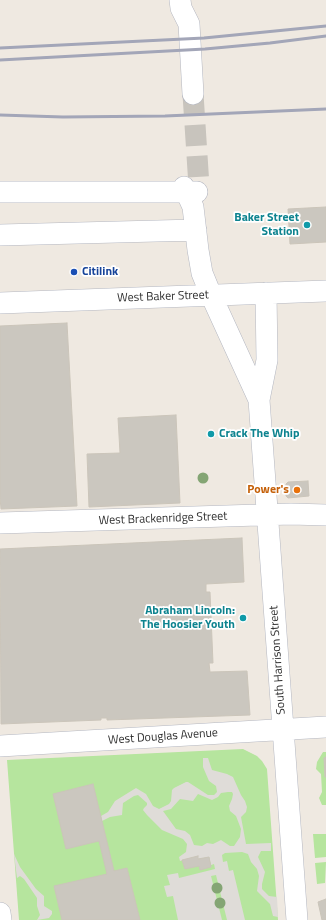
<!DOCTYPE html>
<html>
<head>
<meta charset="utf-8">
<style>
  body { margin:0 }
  canvas { display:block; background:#efe9e1 }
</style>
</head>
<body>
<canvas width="326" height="920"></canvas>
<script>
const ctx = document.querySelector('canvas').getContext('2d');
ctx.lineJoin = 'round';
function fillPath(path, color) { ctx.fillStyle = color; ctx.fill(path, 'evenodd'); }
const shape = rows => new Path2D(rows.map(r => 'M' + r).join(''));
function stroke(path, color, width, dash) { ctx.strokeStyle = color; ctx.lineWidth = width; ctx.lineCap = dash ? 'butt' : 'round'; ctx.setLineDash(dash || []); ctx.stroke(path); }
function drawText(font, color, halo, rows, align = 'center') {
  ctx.font = font + ' "Titillium Web",sans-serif'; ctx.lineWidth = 3.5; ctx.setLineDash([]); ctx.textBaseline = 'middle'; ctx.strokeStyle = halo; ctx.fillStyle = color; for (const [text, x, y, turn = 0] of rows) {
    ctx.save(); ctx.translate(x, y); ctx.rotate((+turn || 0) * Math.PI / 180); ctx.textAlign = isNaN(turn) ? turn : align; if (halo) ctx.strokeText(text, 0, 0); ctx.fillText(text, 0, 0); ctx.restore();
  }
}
fillPath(shape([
  [243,749,257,756,262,761,267,769,278,920,19,920,7,760],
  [323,752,326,752,326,758,324,759,325,777,326,777,326,805,322,805,319,798,322,792,321,774,316,769,317,762],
  [313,834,326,834,326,857,315,858],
  [326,862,325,883,317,884,315,863]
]), '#b6e59e');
fillPath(shape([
  [203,758,208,758,212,770,227,774,233,777,241,795,245,801,247,807,246,812,241,817,246,844,271,843,271,851,261,851,258,857,265,872,262,884,262,889,269,896,277,897,278,917,273,916,270,904,257,891,259,876,257,869,251,862,248,854,242,852,225,853,222,855,223,862,227,861,229,871,233,870,245,920,227,920,216,875,211,876,222,920,178,920,173,896,167,897,164,886,170,885,167,875,178,873,179,878,215,869,214,864,211,865,209,857,198,859,198,856,180,861,179,857,186,852,187,844,183,839,162,830,147,815,143,810,144,808,147,805,147,803,138,795,134,796,123,803,122,815,110,817,102,821,101,816,108,812,115,801,136,788,146,794,153,806,159,809,169,804,171,801,172,790,174,788,186,782,188,782,208,795,214,795,217,792,216,786,209,781,203,767],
  [228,792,232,792,233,794,232,799,229,806,230,811,236,816,241,829,240,837,234,846,230,846,221,840,213,844,207,843,202,846,194,845,190,835,185,831,176,829,163,811,171,809,180,799,193,801,198,794,212,800,218,797,221,793],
  [14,854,20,867,36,889,44,896,44,906,52,911,52,914,49,918,37,920,40,915,37,906,37,898,24,879,20,876,17,878]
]), '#dfdcd8');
const building = shape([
  [326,207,326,242,290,244,288,209,326,207],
  [67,323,77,506,1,509,0,497,0,326,67,323],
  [176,415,180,503,89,507,87,454,120,453,118,418,176,415],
  [308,481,309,496,288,498,286,496,286,484,288,482,308,481],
  [242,538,244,582,206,584,206,592,210,592,213,663,209,663,210,672,247,671,250,715,107,720,107,718,101,718,101,720,1,724,0,549,242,538],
  [326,757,326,777,325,777,324,758,326,757],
  [93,784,114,871,127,868,140,920,62,920,54,886,107,874,99,841,66,849,53,794,93,784],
  [198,856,198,859,209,857,211,867,200,870,199,866,185,869,182,860,198,856],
  [326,899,326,920,322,920,318,902,326,899]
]);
fillPath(building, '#cbc7bf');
stroke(building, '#cbc5ba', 1);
stroke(shape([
  [193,94,199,186]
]), '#c8c4bd', 21, [21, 10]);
const minor = shape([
  [180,0,181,8,189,24,193,94],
  [184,187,193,207,198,250,202,273,211,295,259,400,297,920],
  [0,192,197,192],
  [0,235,196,230],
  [0,303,326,291],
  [259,400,267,360,266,293],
  [0,523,291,514,326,515],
  [0,746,326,727],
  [0,913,1,920]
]);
stroke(minor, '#b4b7c1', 22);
stroke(minor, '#fff', 21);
stroke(shape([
  [0,48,204,38,326,26],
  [0,60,205,49,270,43,326,36],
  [0,115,63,117,165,116,326,109]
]), '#a3a6b8', 3);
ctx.fillStyle = '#84a574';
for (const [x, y] of [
  [203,478],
  [217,888],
  [220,903]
]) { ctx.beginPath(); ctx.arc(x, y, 5.5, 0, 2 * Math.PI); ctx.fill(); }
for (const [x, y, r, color] of [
  [307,225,4,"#0f9aa8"],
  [74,272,4,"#1a4fb4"],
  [211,434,4,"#0f9aa8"],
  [297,490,4,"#e8710a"],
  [243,618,4,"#0f9aa8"]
]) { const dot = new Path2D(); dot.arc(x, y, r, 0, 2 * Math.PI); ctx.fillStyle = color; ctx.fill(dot); stroke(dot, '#fff', 1.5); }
drawText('bold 12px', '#0d838f', '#fff', [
  ["Baker Street",299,218],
  ["Station",299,232],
  ["Crack The Whip",219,434,"left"],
  ["Abraham Lincoln:",235,611],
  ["The Hoosier Youth",235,625]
], 'right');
drawText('bold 12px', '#164399', '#fff', [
  ["Citilink",82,272]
], 'left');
drawText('12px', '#2e2e2e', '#fff', [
  ["West Baker Street",163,297,-2],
  ["West Brackenridge Street",163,519,-2],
  ["South Harrison Street",278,660,-94],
  ["West Douglas Avenue",163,737,-4]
]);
drawText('bold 12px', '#c56008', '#fff', [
  ["Power's",289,490]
], 'right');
</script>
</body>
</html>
